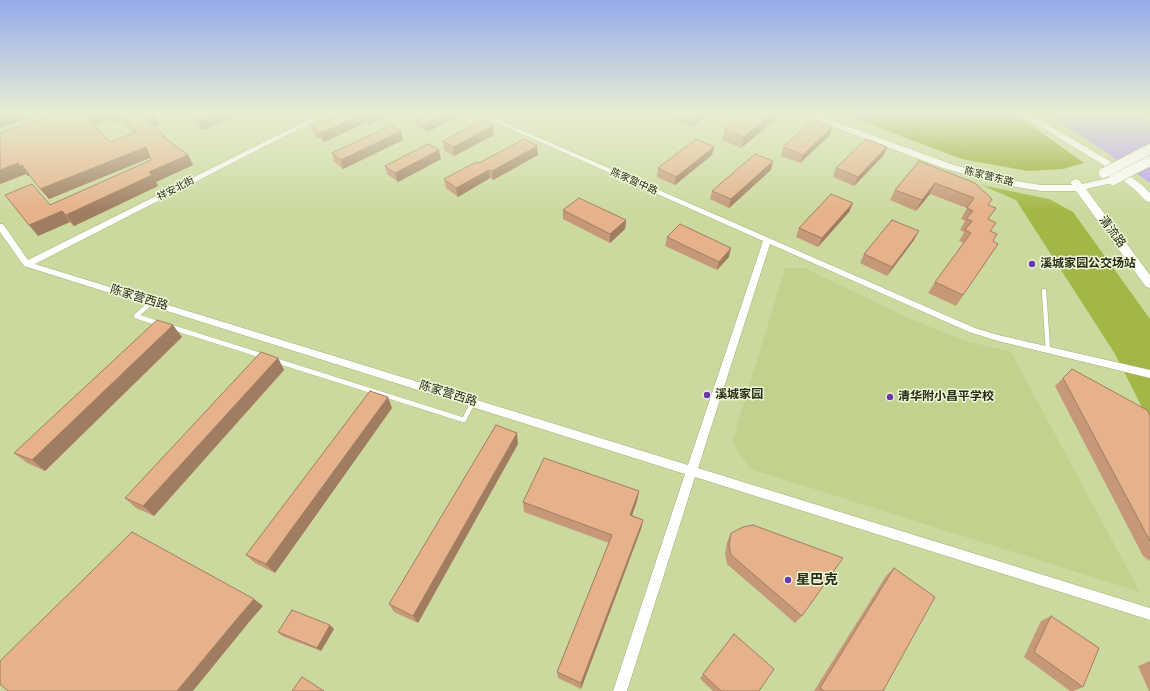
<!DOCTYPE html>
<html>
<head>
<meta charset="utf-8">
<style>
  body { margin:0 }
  canvas { display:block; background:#ccd99e }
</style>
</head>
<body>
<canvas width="1150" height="691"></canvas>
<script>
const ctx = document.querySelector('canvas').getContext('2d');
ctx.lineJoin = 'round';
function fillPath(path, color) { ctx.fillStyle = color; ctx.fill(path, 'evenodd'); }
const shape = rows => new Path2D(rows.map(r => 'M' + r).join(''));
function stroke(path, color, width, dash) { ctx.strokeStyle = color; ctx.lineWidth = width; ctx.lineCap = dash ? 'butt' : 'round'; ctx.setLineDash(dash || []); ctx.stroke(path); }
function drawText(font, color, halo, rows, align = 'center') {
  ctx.font = font + ' "Varela Round","Noto Sans SC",sans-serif'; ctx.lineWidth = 3; ctx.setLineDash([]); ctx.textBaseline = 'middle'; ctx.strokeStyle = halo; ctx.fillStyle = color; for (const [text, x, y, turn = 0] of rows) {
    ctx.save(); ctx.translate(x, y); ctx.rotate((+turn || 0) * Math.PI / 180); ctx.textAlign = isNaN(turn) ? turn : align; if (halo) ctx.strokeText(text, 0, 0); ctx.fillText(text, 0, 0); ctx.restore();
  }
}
fillPath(shape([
  [785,268,804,268,913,320,962,340,1011,352,1140,592,750,469,732,442]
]), '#c3d18e');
fillPath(shape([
  [981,185,1049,199,1073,212,1150,319,1150,423,1115,354,1016,200]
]), '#a3b747');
fillPath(shape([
  [842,114,1016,114,1084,163,1063,169,1028,171,962,159]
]), '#94a825');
fillPath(shape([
  [1046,114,1134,114,1150,123,1150,183,1103,150]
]), '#b99ef1');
const lane = shape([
  [1044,291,1048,350],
  [152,302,136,316,160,324],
  [171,327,263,356],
  [274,360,464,420,473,402]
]);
const street = shape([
  [320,114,328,114,35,264,688,465,763,241,477,114,485,114,975,328,998,335,1150,370,1150,378,998,341,969,332,770,244,698,468,1150,608,1150,620,695,477,627,691,613,691,685,474,24,266,0,232,0,224,3,224,28,260,320,114]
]);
const secondary = shape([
  [803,114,815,114,951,164,1004,179,1041,185,1072,185,1070,182,1075,179,1079,180,1082,184,1113,177,1117,178,1118,180,1117,182,1086,189,1150,275,1150,288,1146,287,1076,191,1041,191,999,184,943,168,804,116,803,114],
  [1019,114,1030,114,1108,160,1142,185,1150,193,1150,202,1146,201,1134,189,1102,164,1019,114]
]);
stroke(lane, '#9fab71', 5.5);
stroke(street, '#9fab71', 1);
stroke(secondary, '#9fab71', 1);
stroke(shape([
  [863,114,945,145,972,153,986,152,988,141,966,123,947,114],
  [915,114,920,126,941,143]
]), '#818b60', 1.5, [1, 2.5]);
stroke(lane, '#fff', 4.5);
fillPath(street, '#fff');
fillPath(secondary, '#fff');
const secondaryBridge = shape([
  [1104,173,1150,149],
  [1113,180,1150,161]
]);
stroke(secondaryBridge, '#9fab71', 11, []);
stroke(secondaryBridge, '#fff', 10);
fillPath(shape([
  [54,114,153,114,160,125,156,127,164,135,167,139,188,155,193,165,156,182,158,186,74,226,70,222,38,236,50,205,151,160,150,158,49,199,30,175,28,176,26,174,0,184,0,133],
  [109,119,114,123,121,120,134,133,110,142,93,125],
  [189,114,241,114,202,130,193,123],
  [340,114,393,114,369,125,365,123,324,142,314,135,311,127],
  [420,114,456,114,457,118,427,132,416,125,414,117],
  [675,114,709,114,692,127,674,120],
  [743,114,780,114,780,116,741,148,722,140,725,129],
  [493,126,494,135,454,156,444,150,443,141],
  [832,127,830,135,800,163,781,156,783,147],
  [401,131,403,140,343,169,334,162,332,153],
  [714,147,712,155,675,185,657,177,658,168],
  [887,147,883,156,854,186,833,177,836,168],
  [538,155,493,180,490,178,458,197,446,188,444,179,479,163],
  [441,159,398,182,387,174,385,166],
  [919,161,988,205,989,220,996,223,990,231,993,241,998,244,956,306,928,293,935,282,964,243,959,241,964,232,960,230,965,221,961,219,967,208,930,194,916,211,890,200,895,190],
  [771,170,729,208,710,199,712,191],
  [853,203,849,212,818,247,796,237,799,228],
  [563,210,626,220,625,229,610,243,563,219],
  [919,231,914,240,887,276,860,263,864,254],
  [667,237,729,257,717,270,665,246],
  [182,337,45,471,27,463,14,453],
  [278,358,284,370,154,516,136,508,125,498],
  [1072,369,1150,415,1150,561,1143,556,1055,386],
  [392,408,275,573,255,563,246,555],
  [518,444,418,623,394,612,389,604],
  [639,491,637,501,632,515,643,520,641,529,581,689,558,678,557,672,609,543,524,512,523,502],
  [731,533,802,616,795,623,727,564,725,554,727,542],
  [894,568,883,691,814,691,886,576],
  [1051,616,1083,687,1073,691,1070,691,1024,657,1041,621],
  [334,629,321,651,282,636,278,632],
  [1150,661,1150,691,1149,691,1138,666],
  [703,674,759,691,713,691,700,679]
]), '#c59978');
fillPath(shape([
  [3,114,41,114,0,128,0,115],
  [87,114,106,114,109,119,90,126,84,115],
  [108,114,117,114,121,120,114,123],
  [217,114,241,114,202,130,198,122],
  [294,114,300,114,294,116],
  [363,114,365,123,324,142,321,133],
  [372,114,393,114,369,125,366,117],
  [446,114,456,114,457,118,427,132,425,124],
  [700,114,709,114,692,127,693,119],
  [772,114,780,114,780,116,741,148,744,137],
  [154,115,160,125,152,128,146,118],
  [493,126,494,135,454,156,453,147],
  [832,127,830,135,800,163,803,155],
  [401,131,403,140,343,169,341,160],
  [537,146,538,155,493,180,492,171],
  [146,147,152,157,49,199,40,189],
  [714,147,712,155,675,185,676,177],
  [887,147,883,156,854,186,858,177],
  [439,150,441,159,398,182,395,173],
  [188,155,193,165,156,182,158,186,74,226,66,215,149,172],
  [773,161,771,170,729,208,731,199],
  [18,163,26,174,0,184,0,170],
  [22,165,30,175,28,176,20,166],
  [489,170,490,178,458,197,456,188],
  [935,183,930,194,916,211,922,200],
  [853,203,849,212,818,247,822,238],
  [62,211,70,222,38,236,29,225],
  [626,220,625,229,610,243,610,234],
  [919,231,914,240,887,276,892,267],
  [731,248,729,257,717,270,719,262],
  [173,325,182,337,45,471,32,460],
  [278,358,284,370,154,516,143,506],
  [388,397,392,408,275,573,266,564],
  [517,433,518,444,418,623,413,616],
  [639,491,637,501,629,524,630,515],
  [643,520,641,529,581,689,581,683],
  [254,599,263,606,250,621,193,691,177,691,241,614],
  [330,625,334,629,321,651,317,648]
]), '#a07d61');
const building = shape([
  [54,114,87,114,84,115,110,142,137,132,119,114,153,114,154,115,146,118,164,135,162,136,188,155,149,172,152,175,66,215,62,211,29,225,5,195,32,184,50,205,151,160,146,147,40,189,22,165,20,166,18,163,0,170,0,133,54,114],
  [189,114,217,114,198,122,189,114],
  [340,114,363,114,321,133,311,127,340,114],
  [363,114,372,114,366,117,363,114],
  [420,114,446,114,425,124,414,117,420,114],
  [682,114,700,114,693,119,682,114],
  [743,114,772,114,744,137,725,129,743,114],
  [813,119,832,127,803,155,783,147,813,119],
  [483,120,493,126,453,147,443,141,483,120],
  [392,125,401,131,341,160,332,153,392,125],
  [524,139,537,146,492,171,489,170,456,188,444,179,476,162,479,163,524,139],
  [696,139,714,147,676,177,658,168,696,139],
  [866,139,887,147,858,177,836,168,866,139],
  [428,144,439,150,395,173,385,166,428,144],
  [755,154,773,161,731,199,712,191,755,154],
  [919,161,975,183,992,199,988,205,996,208,988,219,996,223,990,231,997,234,993,241,998,244,963,295,935,282,971,233,965,230,972,221,966,219,973,211,967,208,974,198,935,183,922,200,895,190,919,161],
  [831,194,853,203,822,238,799,228,831,194],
  [579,198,626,220,610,234,563,210,579,198],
  [892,220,919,231,892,267,864,254,892,220],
  [680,224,731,248,719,262,667,237,680,224],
  [157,320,173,325,32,460,14,453,157,320],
  [261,352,278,358,143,506,125,498,261,352],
  [1072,369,1147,410,1150,415,1150,541,1063,378,1072,369],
  [370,391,388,397,266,564,246,555,370,391],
  [496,425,517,433,413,616,389,604,496,425],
  [544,458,639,491,630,515,643,520,581,683,557,672,612,535,523,502,544,458],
  [753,525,843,558,802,616,731,555,729,545,731,533,743,527,753,525],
  [132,532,254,599,241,614,177,691,8,691,0,684,0,661,132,532],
  [894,568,935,597,883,691,824,691,820,688,894,568],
  [292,610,330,625,317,648,278,632,292,610],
  [1051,616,1099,648,1083,687,1034,652,1051,616],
  [734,634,774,669,759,691,721,691,703,674,734,634],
  [302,677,324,691,292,691,302,677]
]);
fillPath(building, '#e5b28b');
stroke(building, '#a07d61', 1);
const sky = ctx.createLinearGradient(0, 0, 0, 211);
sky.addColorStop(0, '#95abec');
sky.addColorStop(0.54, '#e8eed3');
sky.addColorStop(1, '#e8eed300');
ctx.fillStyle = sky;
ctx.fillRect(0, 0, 1150, 211);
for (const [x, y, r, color] of [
  [1032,264,4,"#6937ae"],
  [707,395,4,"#6937ae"],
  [890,397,4,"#6937ae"],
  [788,580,4,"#6937ae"]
]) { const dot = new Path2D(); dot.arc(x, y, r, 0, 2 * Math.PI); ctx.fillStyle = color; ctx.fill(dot); stroke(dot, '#eff6d9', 1.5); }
drawText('10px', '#272c15', '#eff6d9', [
  ["陈家营东路",989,177,14],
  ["陈家营中路",634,182,24],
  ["祥安北街",176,189,-27]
]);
drawText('12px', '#272c15', '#eff6d9', [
  ["清流路",1112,232,53],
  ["陈家营西路",139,298,17],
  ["陈家营西路",448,394,17]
]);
drawText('bold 12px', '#272c15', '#eff6d9', [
  ["溪城家园公交场站",1040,264],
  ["溪城家园",715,395],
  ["清华附小昌平学校",898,397]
], 'left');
drawText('bold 14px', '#272c15', '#eff6d9', [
  ["星巴克",796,580]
], 'left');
</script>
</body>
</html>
